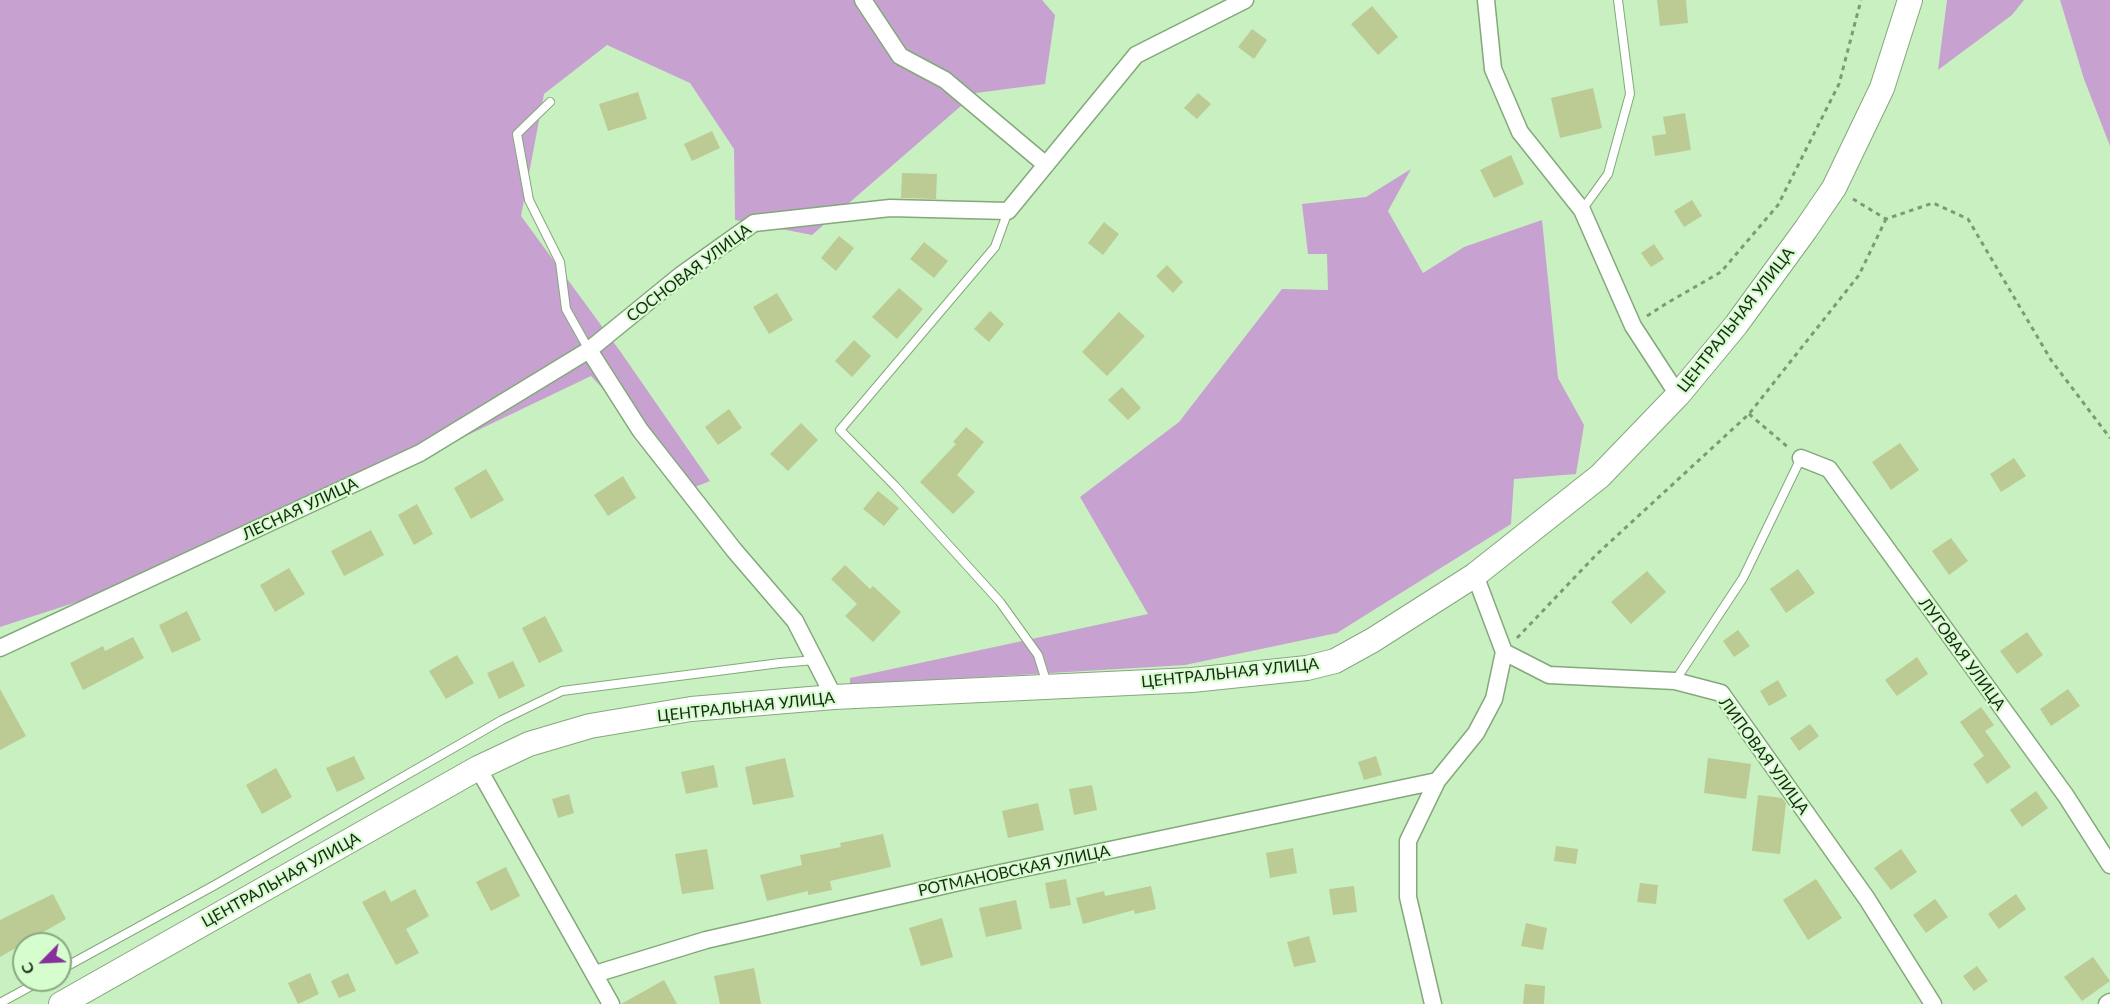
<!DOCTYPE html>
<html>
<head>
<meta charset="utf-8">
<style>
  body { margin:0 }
  #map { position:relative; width:2110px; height:1004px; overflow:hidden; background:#c9f0c0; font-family:Lato,sans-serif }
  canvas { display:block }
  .north { position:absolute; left:12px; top:932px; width:60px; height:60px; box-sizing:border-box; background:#d6fdcd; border:2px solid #8aa884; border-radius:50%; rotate:246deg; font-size:16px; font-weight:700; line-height:24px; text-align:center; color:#192816 }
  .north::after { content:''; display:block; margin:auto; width:21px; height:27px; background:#872f9b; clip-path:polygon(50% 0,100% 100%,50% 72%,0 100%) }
</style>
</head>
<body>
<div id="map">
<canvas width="2110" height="1004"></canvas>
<div class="north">С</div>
</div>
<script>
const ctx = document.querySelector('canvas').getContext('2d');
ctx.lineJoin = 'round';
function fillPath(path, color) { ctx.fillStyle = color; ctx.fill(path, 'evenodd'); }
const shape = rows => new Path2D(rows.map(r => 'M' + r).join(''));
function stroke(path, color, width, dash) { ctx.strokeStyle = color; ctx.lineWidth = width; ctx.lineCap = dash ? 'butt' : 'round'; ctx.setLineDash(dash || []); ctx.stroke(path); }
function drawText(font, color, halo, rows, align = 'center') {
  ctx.font = font + ' Lato,sans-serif'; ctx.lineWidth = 4.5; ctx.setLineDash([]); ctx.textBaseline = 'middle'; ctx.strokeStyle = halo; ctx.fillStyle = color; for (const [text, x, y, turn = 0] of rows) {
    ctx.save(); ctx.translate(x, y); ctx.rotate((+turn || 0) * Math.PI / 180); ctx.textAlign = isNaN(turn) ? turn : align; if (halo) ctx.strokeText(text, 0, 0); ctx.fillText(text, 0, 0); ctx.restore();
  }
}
fillPath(shape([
  [0,0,1042,0,1055,15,1045,84,976,93,812,235,735,220,734,149,690,83,607,45,544,94,521,216,620,351,710,481,695,487,591,376,209,559,0,627],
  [1947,0,2024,0,2012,15,1938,70],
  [2060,0,2110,0,2110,146,2084,79],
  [1411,169,1388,211,1423,273,1464,247,1542,220,1558,378,1584,425,1576,474,1514,479,1511,524,1337,633,1185,665,850,685,850,678,1148,614,1080,497,1179,422,1282,289,1328,290,1327,254,1308,254,1302,204,1366,197]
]), '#c7a2d1');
fillPath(shape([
  [1657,0,1686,0,1688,23,1660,26],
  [1372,6,1398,37,1378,55,1351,24],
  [1252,29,1267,40,1254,59,1238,47],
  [1593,88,1602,128,1560,138,1551,98],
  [638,92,647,119,608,131,599,104],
  [1198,93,1211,104,1197,119,1184,108],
  [1685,113,1691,150,1655,156,1652,136,1666,134,1663,117],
  [712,131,720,148,692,161,684,144],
  [1511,155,1524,184,1494,198,1480,170],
  [902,173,937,174,936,199,901,198],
  [1692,200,1702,216,1684,227,1674,211],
  [1104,222,1119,234,1103,255,1088,243],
  [839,236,854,248,836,271,821,258],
  [924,242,948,261,934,278,910,259],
  [1654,244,1664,259,1651,267,1641,253],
  [1167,265,1183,282,1173,293,1156,276],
  [899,288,923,309,897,339,872,317],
  [777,293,793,320,769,334,753,307],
  [990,311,1004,324,989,342,974,329],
  [1119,312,1145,336,1107,376,1082,352],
  [854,340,871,356,852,377,835,361],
  [1122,387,1141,408,1128,420,1108,400],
  [729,409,742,428,718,445,705,427],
  [801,423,818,440,788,471,770,454],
  [966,427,984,442,957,475,975,492,953,514,920,482,956,444,953,442],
  [1900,443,1919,470,1891,490,1872,462],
  [2014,458,2026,476,2001,492,1990,474],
  [486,469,504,500,471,519,454,488],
  [623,476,636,498,608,516,594,495],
  [878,491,899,508,884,526,863,509],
  [417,504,433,534,414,545,398,515],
  [371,530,384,555,344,576,331,551],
  [1951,538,1968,561,1949,575,1932,551],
  [845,565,870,589,873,586,901,612,873,642,845,616,857,604,831,579],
  [289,568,305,594,275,612,260,585],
  [1798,569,1815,593,1786,613,1770,589],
  [1647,571,1666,592,1631,624,1611,602],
  [187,611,201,640,172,653,159,625],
  [545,616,563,651,539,663,522,628],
  [1738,630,1750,646,1734,657,1723,641],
  [2027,632,2043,655,2017,674,2000,651],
  [133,637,144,658,83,690,70,663,103,646,105,651],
  [457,655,474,683,446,699,429,671],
  [1917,657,1928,674,1897,696,1885,680],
  [513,661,525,686,499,699,487,673],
  [1778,680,1787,696,1769,706,1760,691],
  [0,689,26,736,0,750],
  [2068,689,2080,706,2051,726,2040,709],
  [1981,707,1994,725,1985,731,2011,767,1987,784,1973,764,1984,756,1960,722],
  [1810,724,1819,736,1799,751,1790,738],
  [354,756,365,779,337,792,326,768],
  [1376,756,1382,775,1364,780,1358,762],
  [785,758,794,797,753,805,745,767],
  [1708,758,1751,764,1746,799,1704,793],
  [714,765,718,787,686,794,681,772],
  [276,768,292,797,262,814,246,785],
  [1092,785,1097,810,1074,815,1069,789],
  [2036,791,2048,808,2022,827,2010,810],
  [569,794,574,813,558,818,552,799],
  [1758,795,1782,798,1786,803,1780,854,1752,851],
  [1038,803,1044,830,1008,838,1002,811],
  [883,834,891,867,830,881,832,890,808,895,808,891,767,901,760,875,802,865,800,855,841,847,840,843],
  [1556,846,1578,849,1576,864,1554,861],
  [1293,848,1297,873,1270,878,1266,853],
  [707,849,714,889,682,894,675,854],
  [1901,849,1917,872,1891,890,1874,868],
  [506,867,520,896,491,911,476,882],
  [1066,879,1071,905,1050,909,1045,883],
  [1816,879,1842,918,1808,940,1783,900],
  [1640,883,1658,885,1656,904,1637,902],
  [1151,886,1156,909,1135,914,1134,910,1083,924,1076,898,1104,891,1105,896],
  [1354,886,1357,912,1333,915,1329,889],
  [415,889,429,916,406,929,419,953,396,965,362,902,385,890,391,902],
  [53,894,66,919,0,957,0,920],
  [2016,894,2026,909,1999,929,1988,914],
  [1935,899,1948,917,1926,933,1913,915],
  [1016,900,1022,929,986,937,979,908],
  [942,918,953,957,921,966,909,928],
  [1526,923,1547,928,1543,950,1521,946],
  [1309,936,1316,962,1294,967,1287,942],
  [2093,957,2110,981,2082,1001,2064,977],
  [1977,966,1988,981,1974,991,1963,976],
  [754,968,761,1004,720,1004,714,976],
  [310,973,319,994,298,1004,288,983],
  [348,973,356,991,339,998,331,981],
  [664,980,677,1004,621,1004],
  [1525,984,1545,986,1544,1004,1523,1004]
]), '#bcca93');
const lane = shape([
  [550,102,517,134,529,200,560,262,566,309,589,350],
  [1582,210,1608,174,1630,94,1618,0],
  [1008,211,995,247,840,430,895,486,1000,602,1038,655,1047,684],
  [1675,681,1743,578,1801,458],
  [60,970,215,885,502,720,562,691,780,663,815,660],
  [0,1003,42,980]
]);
const street = shape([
  [863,0,900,56,945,80,1046,165],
  [1486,0,1493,69,1520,132,1582,210,1633,326,1678,395],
  [589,350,640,430,734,550,795,621,834,697],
  [1801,458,1829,469,2066,796,2110,865],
  [0,648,420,453,589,350,681,275,754,223,890,208,1008,211,1136,55,1245,0],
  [1504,652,1549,675,1675,681,1721,693,1867,899,1933,1004],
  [478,768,611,1004],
  [595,974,706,940,977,878,1437,781],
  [1433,1004,1408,897,1408,841,1437,781,1476,733,1494,699,1504,652,1475,575],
  [2107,1004,2110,1002]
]);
const secondary = shape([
  [61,1004,478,768,529,744,590,726,691,709,834,697,1192,680,1307,668,1335,661,1373,640,1475,575,1600,476,1678,395,1736,325,1806,229,1834,188,1882,88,1910,0]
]);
stroke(lane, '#84a87b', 10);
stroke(street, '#84a87b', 19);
stroke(secondary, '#84a87b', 26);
stroke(shape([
  [1853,199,1886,219,1933,203,1968,219,2051,360,2110,438],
  [1647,316,1667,303,1721,272,1778,205,1839,84,1861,0],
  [1749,414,1789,448],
  [1517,638,1596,555,1749,414,1859,275,1886,219]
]), '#7d9a77', 3, [4.5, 4.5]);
stroke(lane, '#fff', 8);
stroke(street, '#fff', 16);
stroke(secondary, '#fff', 24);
drawText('16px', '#192816', '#d6fdcd', [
  ["СОСНОВАЯ УЛИЦА",689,273,-37],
  ["ЦЕНТРАЛЬНАЯ УЛИЦА",1736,320,-52],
  ["ЛЕСНАЯ УЛИЦА",300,509,-25],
  ["ЛУГОВАЯ УЛИЦА",1962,654,54],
  ["ЦЕНТРАЛЬНАЯ УЛИЦА",1230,673,-6],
  ["ЦЕНТРАЛЬНАЯ УЛИЦА",746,707,-6],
  ["ЛИПОВАЯ УЛИЦА",1764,756,54],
  ["РОТМАНОВСКАЯ УЛИЦА",1014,871,-12],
  ["ЦЕНТРАЛЬНАЯ УЛИЦА",281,880,-29]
]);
</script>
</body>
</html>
